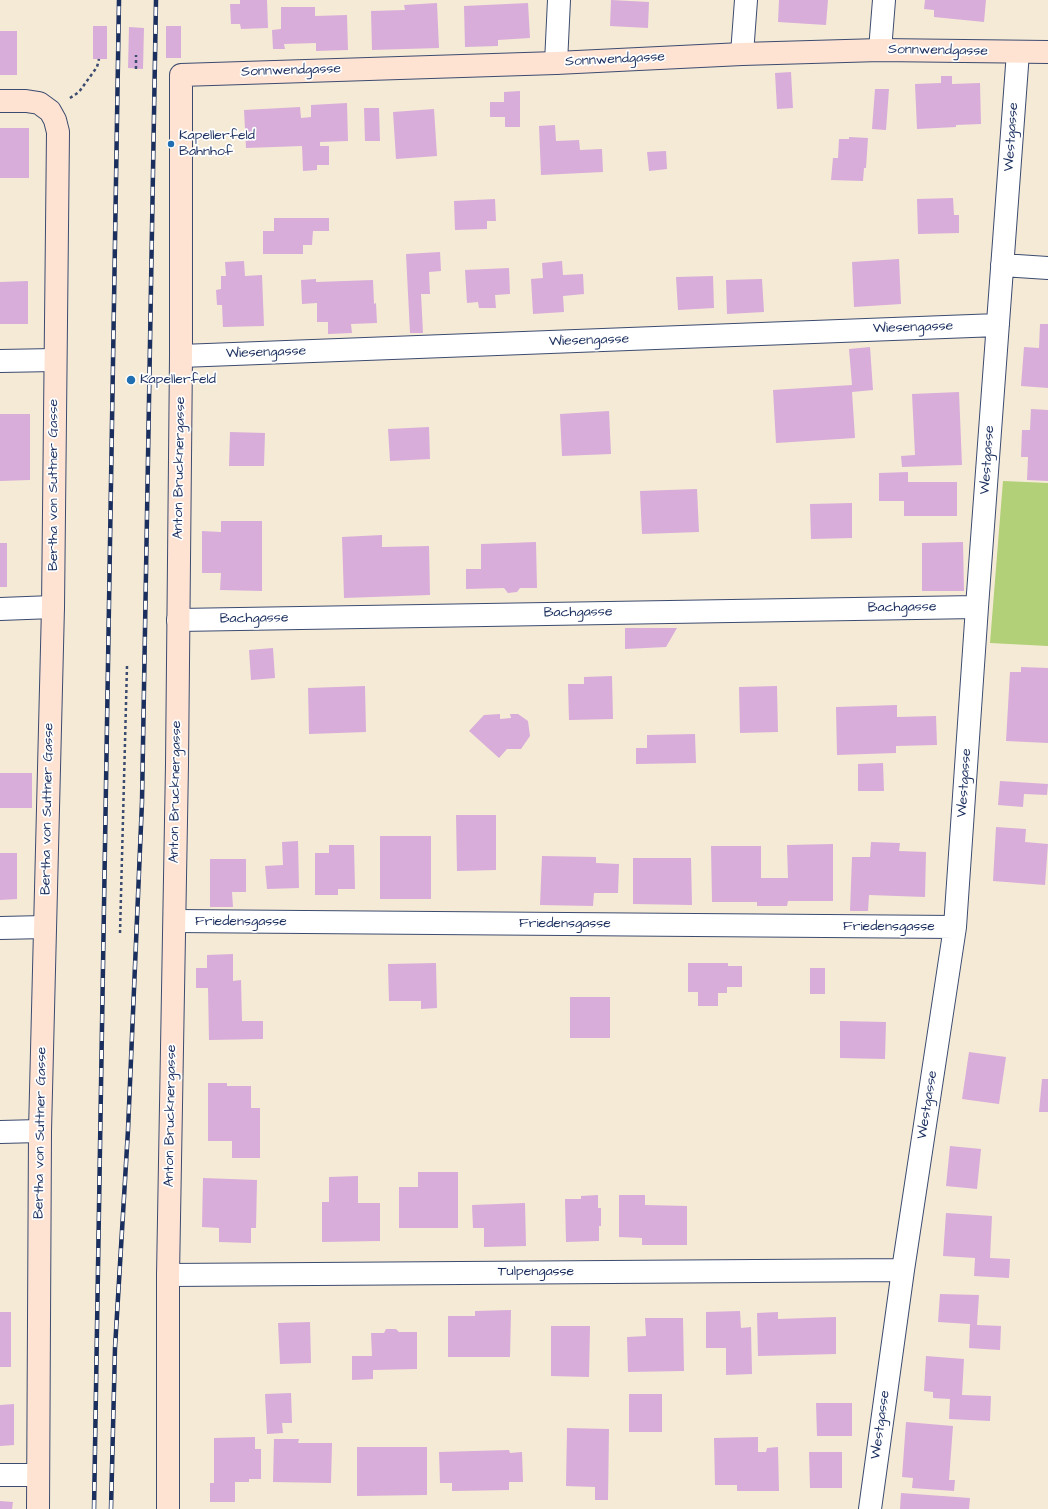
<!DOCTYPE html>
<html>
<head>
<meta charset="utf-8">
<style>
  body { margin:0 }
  canvas { display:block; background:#f4ead5 }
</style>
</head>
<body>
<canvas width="1048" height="1509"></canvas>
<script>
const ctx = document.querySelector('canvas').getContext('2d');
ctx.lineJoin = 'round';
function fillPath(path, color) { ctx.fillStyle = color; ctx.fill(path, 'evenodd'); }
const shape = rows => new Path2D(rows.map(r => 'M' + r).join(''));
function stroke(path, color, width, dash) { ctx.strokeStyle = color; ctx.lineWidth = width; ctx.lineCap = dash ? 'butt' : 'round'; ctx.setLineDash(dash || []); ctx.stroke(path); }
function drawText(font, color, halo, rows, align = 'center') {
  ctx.font = font + ' "Architects Daughter",sans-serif'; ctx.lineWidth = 3.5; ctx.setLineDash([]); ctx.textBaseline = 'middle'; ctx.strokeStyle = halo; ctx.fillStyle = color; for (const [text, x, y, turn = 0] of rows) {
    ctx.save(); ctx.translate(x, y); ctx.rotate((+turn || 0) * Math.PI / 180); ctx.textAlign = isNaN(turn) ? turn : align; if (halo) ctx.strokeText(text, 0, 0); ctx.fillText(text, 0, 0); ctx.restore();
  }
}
fillPath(shape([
  [1003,481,1048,483,1048,646,990,643]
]), '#b1d077');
fillPath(shape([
  [240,0,267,0,268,28,241,29,240,24,231,24,230,4,240,4],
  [611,0,649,2,648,28,610,26],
  [779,0,828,0,826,25,778,22],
  [925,0,986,0,984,22,934,17,934,10,924,9],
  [437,3,439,48,372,50,371,11,405,10,404,5],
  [528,3,530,38,498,40,498,46,465,47,464,6],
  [281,7,315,7,315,16,347,15,348,50,316,51,316,43,284,44,285,49,273,49,272,30,281,29],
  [93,26,107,26,107,59,93,59],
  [166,26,181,26,181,58,166,58],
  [129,27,144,28,143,69,128,68],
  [0,31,17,31,17,75,0,75],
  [791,72,793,108,777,109,775,73],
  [941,76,952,76,952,84,980,83,981,124,956,125,956,127,917,129,915,84,941,83],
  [875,89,889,89,886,130,872,129],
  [520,91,520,127,505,127,505,117,490,117,490,102,504,102,504,92],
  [347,103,348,141,320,142,320,146,329,146,329,165,317,165,317,170,303,171,302,146,246,148,244,110,300,107,301,118,311,117,311,105],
  [364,108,379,108,380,141,365,141],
  [434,109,437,156,396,159,393,112],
  [555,125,556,141,579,140,580,150,602,149,603,172,541,175,539,126],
  [0,128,29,128,29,178,0,178],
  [849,137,868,138,866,168,864,168,863,181,831,180,833,158,838,158,839,139,849,139],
  [666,151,667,169,649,171,647,152],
  [953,198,954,215,959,215,959,233,918,234,917,199],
  [495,199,496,221,487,221,487,229,455,230,454,201],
  [274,218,329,218,329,231,313,231,312,245,303,245,303,254,263,254,263,231,274,231],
  [440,252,441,271,429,272,430,294,421,294,423,333,410,333,406,254],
  [899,259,901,304,854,307,852,262],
  [244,261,245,276,262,275,264,326,223,327,222,305,217,305,216,290,221,289,221,276,226,276,225,262],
  [562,261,563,275,583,274,584,294,563,296,564,312,533,314,531,279,543,278,542,263],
  [509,268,510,294,495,295,496,308,479,308,478,302,467,303,465,270],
  [713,276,714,308,678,310,676,277],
  [316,279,316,282,373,280,374,304,376,303,377,323,351,324,352,333,328,334,328,322,317,322,317,303,302,304,301,280],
  [762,279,764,312,727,314,726,280],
  [28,281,28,324,0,324,0,282],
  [1040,324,1048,324,1048,388,1021,386,1024,347,1039,348],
  [870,347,873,390,852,392,855,438,776,443,773,390,852,385,849,349],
  [959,392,962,465,902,467,901,456,915,455,912,394],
  [1031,409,1048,410,1048,481,1027,480,1028,457,1021,457,1022,430,1030,430],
  [609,411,611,454,562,456,560,414],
  [0,414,30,414,30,480,0,481],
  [429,427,430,459,390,461,388,429],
  [230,432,265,433,264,466,229,466],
  [908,472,908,482,957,482,957,516,904,516,904,501,879,501,879,473],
  [697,489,699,532,642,534,640,491],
  [852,503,852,538,811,539,810,504],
  [221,521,262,521,262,591,220,590,221,573,202,573,202,531,221,532],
  [382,535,382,547,429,546,430,595,344,598,342,537],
  [536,542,537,588,520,588,517,592,508,593,504,588,466,589,466,569,481,569,481,544],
  [963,542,964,591,922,591,922,543],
  [0,543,7,543,7,587,0,587],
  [625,628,677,628,666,647,625,649],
  [273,648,275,678,251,680,249,650],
  [1021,667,1048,668,1048,743,1006,741,1010,672,1021,672],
  [612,676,613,719,569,720,568,684,584,684,584,677],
  [365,686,366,732,309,734,308,688],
  [777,686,778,732,740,733,739,687],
  [897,705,897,717,936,716,937,745,896,746,896,753,837,755,836,707],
  [500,714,500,719,511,718,510,714,518,714,528,721,530,736,521,749,507,749,499,758,469,731,484,715],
  [695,734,696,763,636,764,636,748,647,748,647,735],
  [883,763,884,791,858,791,858,764],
  [0,773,32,773,32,808,0,808],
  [1000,781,1048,784,1047,795,1024,794,1023,807,998,805],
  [456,815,496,815,496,870,457,871],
  [996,827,1026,829,1025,842,1048,844,1045,885,993,881],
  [380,836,431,836,431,899,380,899],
  [298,841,299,888,267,889,265,866,283,865,282,842],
  [871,842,900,843,899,851,926,852,925,897,869,895,868,911,850,911,852,857,870,857],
  [833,844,833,901,788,901,787,906,757,906,757,902,712,902,711,846,761,846,761,878,788,878,787,845],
  [329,845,354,845,355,889,338,889,338,895,315,895,315,853,329,853],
  [0,853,17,853,17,899,0,900],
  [542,856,596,857,596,863,619,864,618,893,594,893,593,906,540,905],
  [633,858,691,858,692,905,633,904],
  [210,859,246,859,246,892,232,892,233,907,210,907],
  [233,954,233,981,241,980,242,1021,263,1021,263,1039,209,1040,208,988,196,988,196,968,207,968,207,955],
  [436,963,437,1008,421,1009,421,1001,389,1001,388,964],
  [688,963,728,963,728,966,742,966,742,987,727,987,727,993,718,993,718,1006,698,1006,698,992,688,992],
  [810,968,825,968,825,994,810,994],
  [570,997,610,997,610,1038,570,1038],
  [840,1021,886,1022,885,1059,840,1058],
  [969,1052,1006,1057,999,1104,962,1099],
  [1042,1079,1048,1079,1048,1112,1039,1112],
  [208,1083,227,1083,227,1086,251,1086,251,1108,260,1108,260,1158,232,1158,232,1141,208,1141],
  [950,1146,981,1149,977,1189,946,1186],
  [418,1172,458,1172,458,1228,399,1228,399,1187,418,1187],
  [358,1176,358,1203,380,1203,380,1241,322,1242,322,1202,329,1202,329,1177],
  [203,1178,257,1180,256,1228,251,1228,251,1243,219,1242,219,1228,202,1227],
  [598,1195,598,1208,601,1208,601,1226,599,1226,599,1241,566,1242,565,1199,581,1199,581,1196],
  [619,1195,645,1195,645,1205,687,1206,687,1245,642,1245,642,1238,619,1237],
  [525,1203,526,1246,484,1247,484,1228,473,1228,472,1205],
  [946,1213,992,1216,990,1258,1010,1259,1009,1278,974,1276,975,1258,943,1256],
  [940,1294,979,1295,977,1325,1001,1326,1000,1350,969,1348,970,1324,938,1322],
  [511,1310,510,1357,448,1357,448,1316,475,1316,475,1311],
  [740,1311,741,1328,751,1327,752,1374,726,1375,726,1348,706,1348,706,1312],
  [0,1312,11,1312,11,1367,0,1367],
  [778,1312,778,1319,836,1317,836,1354,758,1356,757,1313],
  [645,1318,683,1318,684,1371,628,1372,627,1337,646,1336],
  [310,1322,311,1363,280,1364,278,1323],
  [551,1326,590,1326,589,1377,551,1376],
  [386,1329,396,1329,399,1332,417,1332,417,1369,373,1370,373,1379,352,1380,352,1356,372,1356,371,1333,384,1333],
  [926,1356,964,1359,962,1395,991,1396,990,1421,949,1419,950,1399,933,1398,933,1392,924,1391],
  [291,1393,292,1423,282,1423,283,1433,267,1434,265,1394],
  [629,1394,662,1394,662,1432,629,1432],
  [816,1403,852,1403,852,1436,817,1436],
  [14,1404,14,1445,0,1446,0,1405],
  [906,1422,953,1426,949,1480,955,1480,954,1491,912,1488,913,1478,902,1477],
  [567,1428,609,1429,608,1500,595,1500,595,1487,566,1486],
  [255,1437,255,1449,261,1449,261,1479,249,1479,249,1482,235,1482,235,1502,210,1502,210,1483,214,1483,214,1438],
  [758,1437,758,1452,766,1452,767,1448,778,1447,779,1491,737,1491,737,1485,715,1485,714,1438],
  [274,1439,299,1439,298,1443,332,1443,331,1483,273,1482],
  [357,1447,427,1447,427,1495,357,1496],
  [509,1450,510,1453,522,1452,523,1482,509,1482,509,1490,452,1491,452,1483,440,1483,439,1452],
  [809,1452,842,1452,842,1488,810,1488],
  [901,1493,970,1498,969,1509,900,1509],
  [0,1501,13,1502,12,1509,0,1509]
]), '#d9adda');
const street = shape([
  [880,50,884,0],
  [742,54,746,0],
  [556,63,559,0],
  [1002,265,1048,268],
  [181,356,998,325],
  [0,361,55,360],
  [0,609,53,607],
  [178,620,977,607],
  [175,921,955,927],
  [0,928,45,927],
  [0,1132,40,1131],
  [168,1275,903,1270],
  [0,1475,38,1475],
  [870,1509,903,1270,955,927,977,607,1018,52]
]);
const secondary = shape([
  [0,101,26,101,39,103,50,111,55,120,58,132,53,607,40,1131,38,1509],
  [168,1509,168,1275,177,764,181,356,181,75,556,63,742,54,880,50,1048,52]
]);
stroke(street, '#3c4b70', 24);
stroke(secondary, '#3c4b70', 24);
stroke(shape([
  [136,69,136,55],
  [70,98,79,92,97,67,99,59],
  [120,933,127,666]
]), '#3c4b70', 2.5, [3, 3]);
stroke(street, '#fff', 22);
stroke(secondary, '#fee3d2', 22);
const rail = shape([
  [94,1509,119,0],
  [111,1509,115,1348,128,1130,142,802,156,0]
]);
stroke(rail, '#1b2f5e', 4.5);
stroke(rail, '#fff', 3, [9]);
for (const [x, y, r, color] of [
  [171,144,4,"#1f6fb2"],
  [131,380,5,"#1f6fb2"]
]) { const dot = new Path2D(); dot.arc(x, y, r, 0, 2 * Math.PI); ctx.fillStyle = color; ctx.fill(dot); stroke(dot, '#fff', 1.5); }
drawText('14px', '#1b2f5e', '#fff', [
  ["Sonnwendgasse",938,51,1],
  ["Sonnwendgasse",615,60,-3],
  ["Sonnwendgasse",291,71,-2],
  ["Westgasse",1012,137,-86],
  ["Wiesengasse",913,328,-2],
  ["Wiesengasse",589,341,-2],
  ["Wiesengasse",266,353,-2],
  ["Westgasse",988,460,-86],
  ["Anton Brucknergasse",180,468,-89],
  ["Bertha von Suttner Gasse",54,485,-90],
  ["Bachgasse",902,608,-1],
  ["Bachgasse",578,613,-1],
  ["Bachgasse",254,619,-1],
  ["Westgasse",965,783,-86],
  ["Anton Brucknergasse",176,792,-89],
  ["Bertha von Suttner Gasse",48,809,-89],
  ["Friedensgasse",241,922],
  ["Friedensgasse",565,924],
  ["Friedensgasse",889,927],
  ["Westgasse",928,1105,-81],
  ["Anton Brucknergasse",171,1116,-89],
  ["Bertha von Suttner Gasse",41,1133,-89],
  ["Tulpengasse",536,1272],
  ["Westgasse",881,1425,-82]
]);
drawText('14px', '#1b2f5e', '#fff', [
  ["Kapellerfeld",179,136],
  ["Bahnhof",179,152],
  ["Kapellerfeld",140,380]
], 'left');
</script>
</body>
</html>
